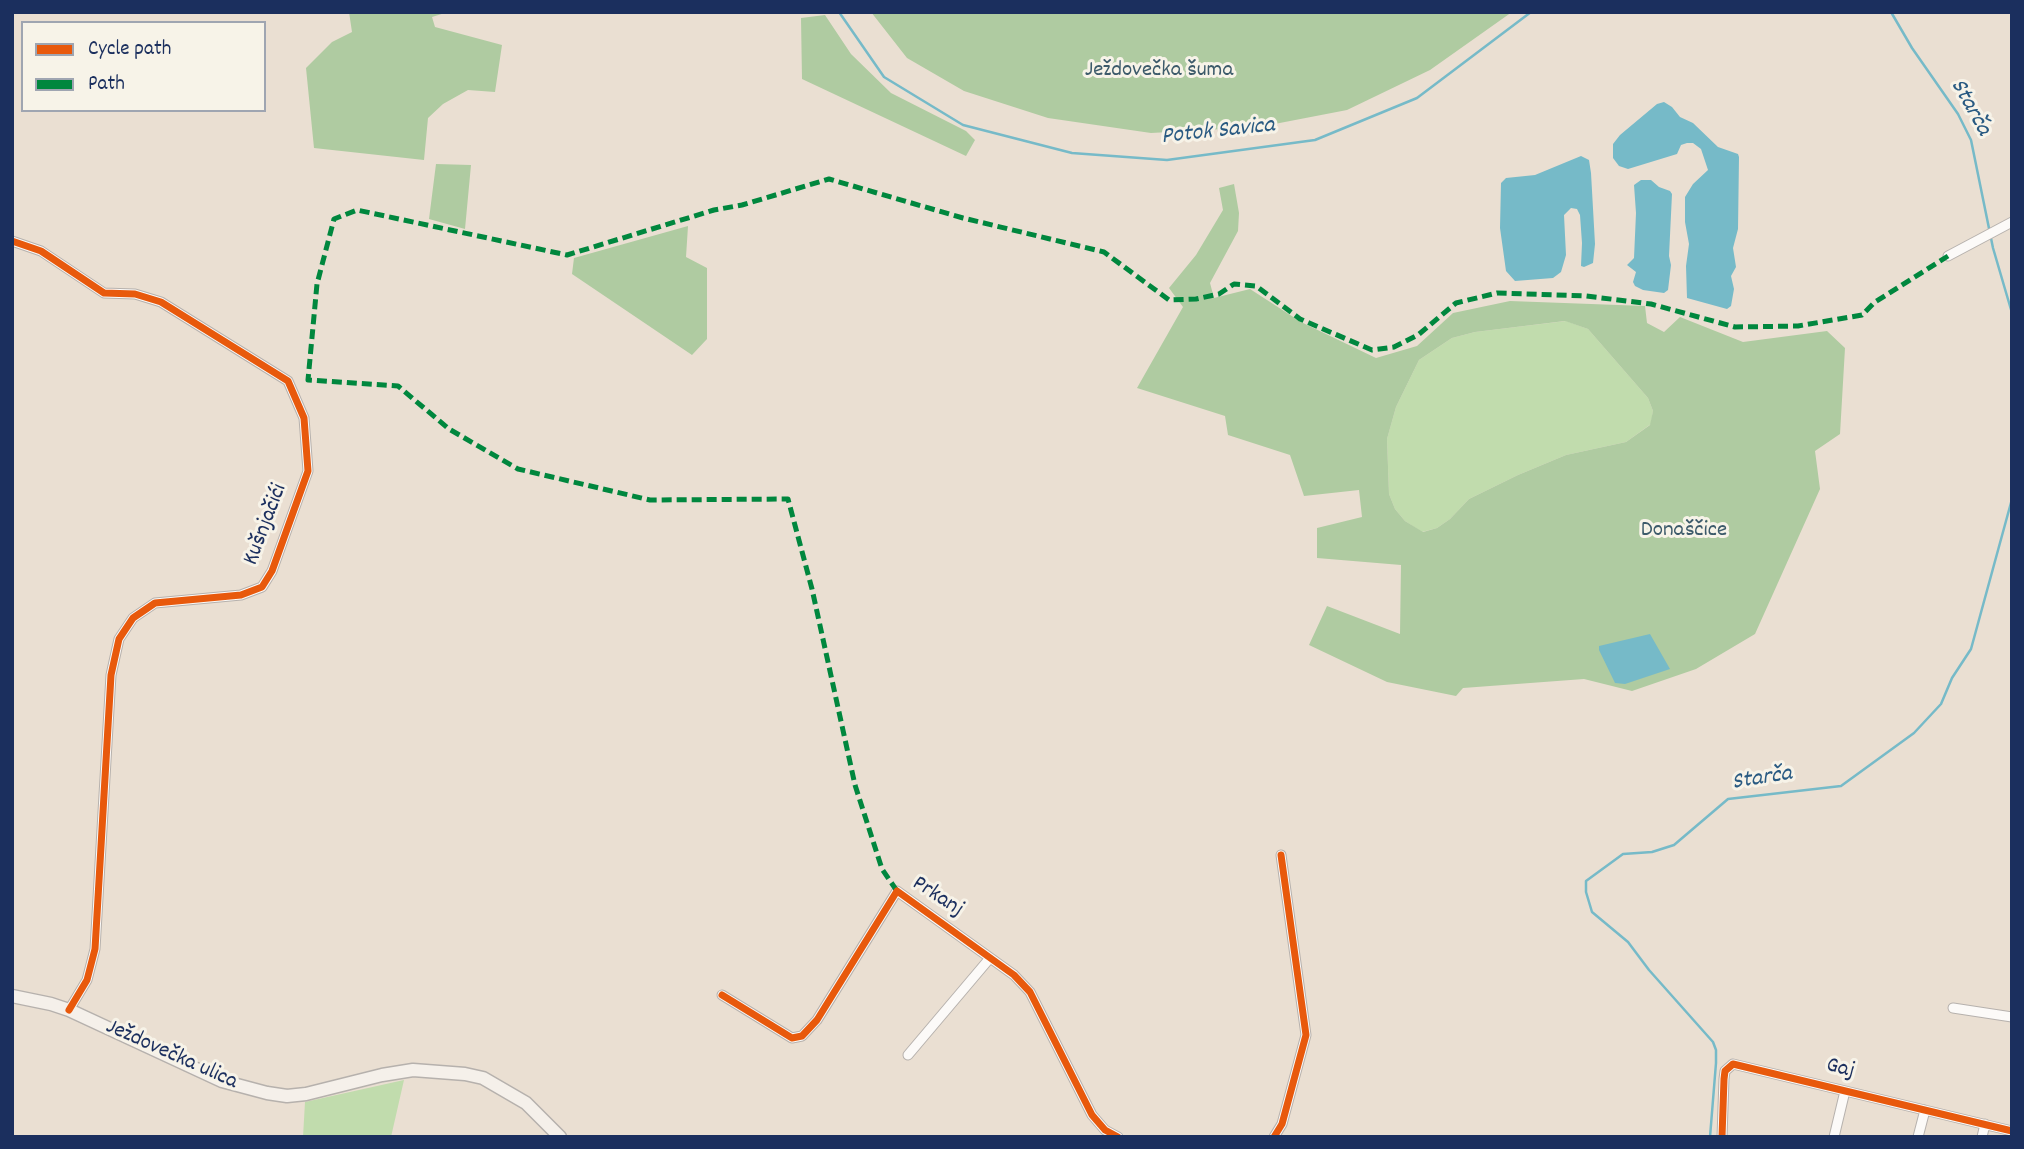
<!DOCTYPE html>
<html>
<head>
<meta charset="utf-8">
<style>
  body { margin:0 }
  #map { position:relative; width:2024px; height:1149px; overflow:hidden; background:#eadfd2; font-family:Dekko,sans-serif }
  canvas { display:block }
  .frame { position:absolute; inset:0; border:14px solid #1b2f5e; pointer-events:none }
  .legend { position:absolute; left:21px; top:21px; width:245px; height:91px; box-sizing:border-box; background:#f7f3e8; border:2px solid #9fa5b1; margin:0; padding:9px 12px; list-style:none; font-size:21px; color:#1b2f5e }
  .legend li { display:flex; align-items:center; gap:14px; height:35px }
  .legend b { width:35px; border:2px solid #9fa5b1 }
</style>
</head>
<body>
<div id="map">
<canvas width="2024" height="1149"></canvas>
<div class="frame"></div>
<ul class="legend">
<li><b style="height:9px;background:#e8590c"></b>Cycle path</li>
<li><b style="height:9px;background:#00873e"></b>Path</li>
</ul>
</div>
<script>
const ctx = document.querySelector('canvas').getContext('2d');
ctx.lineJoin = 'round';
function fillPath(path, color) { ctx.fillStyle = color; ctx.fill(path, 'evenodd'); }
const shape = rows => new Path2D(rows.map(r => 'M' + r).join(''));
function stroke(path, color, width, dash) { ctx.strokeStyle = color; ctx.lineWidth = width; ctx.lineCap = dash ? 'butt' : 'round'; ctx.setLineDash(dash || []); ctx.stroke(path); }
function drawText(font, color, halo, rows, align = 'center') {
  ctx.font = font + ' Dekko,sans-serif'; ctx.lineWidth = 6; ctx.setLineDash([]); ctx.textBaseline = 'middle'; ctx.strokeStyle = halo; ctx.fillStyle = color; for (const [text, x, y, turn = 0] of rows) {
    ctx.save(); ctx.translate(x, y); ctx.rotate((+turn || 0) * Math.PI / 180); ctx.textAlign = isNaN(turn) ? turn : align; if (halo) ctx.strokeText(text, 0, 0); ctx.fillText(text, 0, 0); ctx.restore();
  }
}
fillPath(shape([
  [1566,321,1588,329,1648,398,1653,411,1651,424,1626,442,1566,455,1518,475,1469,499,1450,519,1437,528,1422,532,1405,521,1395,509,1389,494,1387,439,1396,407,1419,360,1452,338,1475,332],
  [404,1080,391,1137,303,1137,305,1102]
]), '#c1dcad');
fillPath(shape([
  [349,12,448,12,432,17,435,27,502,45,495,92,468,90,443,104,428,118,424,160,314,148,306,68,332,42,352,32],
  [871,12,1512,12,1430,70,1347,110,1259,127,1151,133,1048,118,964,91,907,58],
  [825,15,851,54,891,93,966,131,975,140,966,156,802,79,801,18],
  [436,164,471,165,465,229,429,219],
  [1234,184,1239,213,1238,231,1210,283,1214,298,1250,289,1301,322,1376,358,1417,346,1453,313,1510,301,1645,306,1647,323,1664,332,1680,317,1743,342,1827,331,1845,348,1840,434,1815,451,1820,489,1755,634,1696,669,1632,691,1584,679,1463,688,1456,696,1387,682,1309,645,1327,606,1400,634,1401,565,1317,558,1317,528,1362,517,1359,490,1304,496,1290,455,1228,435,1225,416,1137,388,1183,307,1169,288,1196,255,1223,210,1219,188],
  [1565,321,1588,329,1648,398,1653,411,1650,425,1626,442,1566,455,1518,475,1469,499,1450,519,1437,528,1423,532,1405,521,1395,509,1389,494,1387,439,1396,407,1419,360,1452,338,1475,332],
  [688,226,686,257,707,268,707,339,692,355,572,274,574,258]
]), '#afcba1');
fillPath(shape([
  [1664,102,1672,107,1680,117,1693,123,1718,147,1738,154,1739,157,1738,229,1733,248,1736,267,1731,276,1734,289,1731,306,1727,309,1687,298,1686,266,1689,244,1685,222,1685,197,1693,184,1708,170,1701,149,1693,143,1687,143,1681,145,1677,154,1628,169,1619,166,1613,158,1613,144,1620,135,1657,104],
  [1581,156,1589,160,1591,173,1595,244,1593,263,1584,267,1581,266,1582,243,1580,215,1577,209,1571,208,1564,215,1566,255,1561,272,1553,278,1515,281,1506,271,1500,228,1501,183,1506,178,1535,175],
  [1641,180,1651,180,1659,187,1670,191,1672,194,1669,256,1671,265,1668,290,1664,293,1643,290,1635,286,1633,282,1636,272,1627,265,1634,258,1636,213,1634,185],
  [1650,634,1670,669,1625,684,1615,683,1599,650,1599,646]
]), '#76bac8');
stroke(shape([
  [839,12,884,77,963,125,1072,153,1167,160,1315,140,1417,98,1531,12],
  [1891,12,1912,48,1958,114,1971,140,1993,248,2012,313],
  [1710,1137,1716,1063,1716,1050,1713,1042,1649,970,1628,942,1592,912,1586,892,1586,881,1623,854,1652,852,1674,845,1728,799,1841,786,1914,733,1941,704,1952,678,1971,649,2012,499]
]), '#76bac8', 2.5);
const street = shape([
  [12,241,41,251,104,293,135,294,161,302,288,381,304,418,308,471,272,571,262,587,241,595,155,603,133,618,119,639,111,675,95,949,87,980,69,1010],
  [1948,256,2012,222],
  [722,995,792,1038,802,1036,817,1020,897,891,1014,975,1030,992,1092,1115,1105,1130,1118,1137],
  [1953,1008,2012,1017],
  [908,1055,990,958],
  [1274,1137,1282,1124,1306,1035,1281,855],
  [1722,1137,1724,1079,1725,1071,1733,1064,2012,1131],
  [1834,1137,1845,1091],
  [1918,1137,1925,1110],
  [1982,1137,1985,1124]
]);
const secondary = shape([
  [12,996,51,1004,69,1010,222,1081,267,1093,287,1096,306,1094,382,1075,413,1070,465,1074,483,1078,526,1103,560,1137]
]);
stroke(street, '#b6b1ad', 11);
stroke(secondary, '#b6b1ad', 15);
stroke(street, '#fcfaf8', 9);
stroke(secondary, '#f5f0ea', 12);
stroke(shape([
  [897,891,882,869,855,785,812,589,788,499,650,500,518,469,449,429,398,386,308,380,317,284,334,219,357,210,567,255,714,210,742,205,829,179,963,218,1104,252,1169,300,1196,299,1219,294,1234,284,1256,286,1300,319,1372,350,1394,347,1418,335,1456,303,1497,293,1586,296,1651,304,1735,327,1798,326,1862,315,1875,302,1948,256]
]), '#00873e', 5, [10, 5]);
stroke(shape([
  [12,241,41,251,104,293,135,294,161,302,288,381,304,418,308,471,272,571,262,587,241,595,155,603,133,618,119,639,111,675,95,949,87,980,69,1010],
  [722,995,792,1038,802,1036,817,1020,897,891,1014,975,1030,992,1092,1115,1105,1130,1118,1137],
  [1274,1137,1282,1124,1306,1035,1281,855],
  [1722,1137,1724,1079,1725,1071,1733,1064,2012,1131]
]), '#e8590c', 7);
drawText('23px', '#3c5a6a', '#f7f3e8', [
  ["Ježdovečka šuma",1159,72],
  ["Donaščice",1684,532]
]);
drawText('23px', '#1b2f5e', '#f7f3e8', [
  ["Kušnjačići",267,525,-69],
  ["Prkanj",937,898,33],
  ["Ježdovečka ulica",171,1056,24],
  ["Gaj",1840,1070,14]
]);
drawText('italic 24px', '#295a82', '#f7f3e8', [
  ["Starča",1969,108,61],
  ["Potok Savica",1218,133,-6],
  ["Starča",1762,780,-9]
]);
</script>
</body>
</html>
